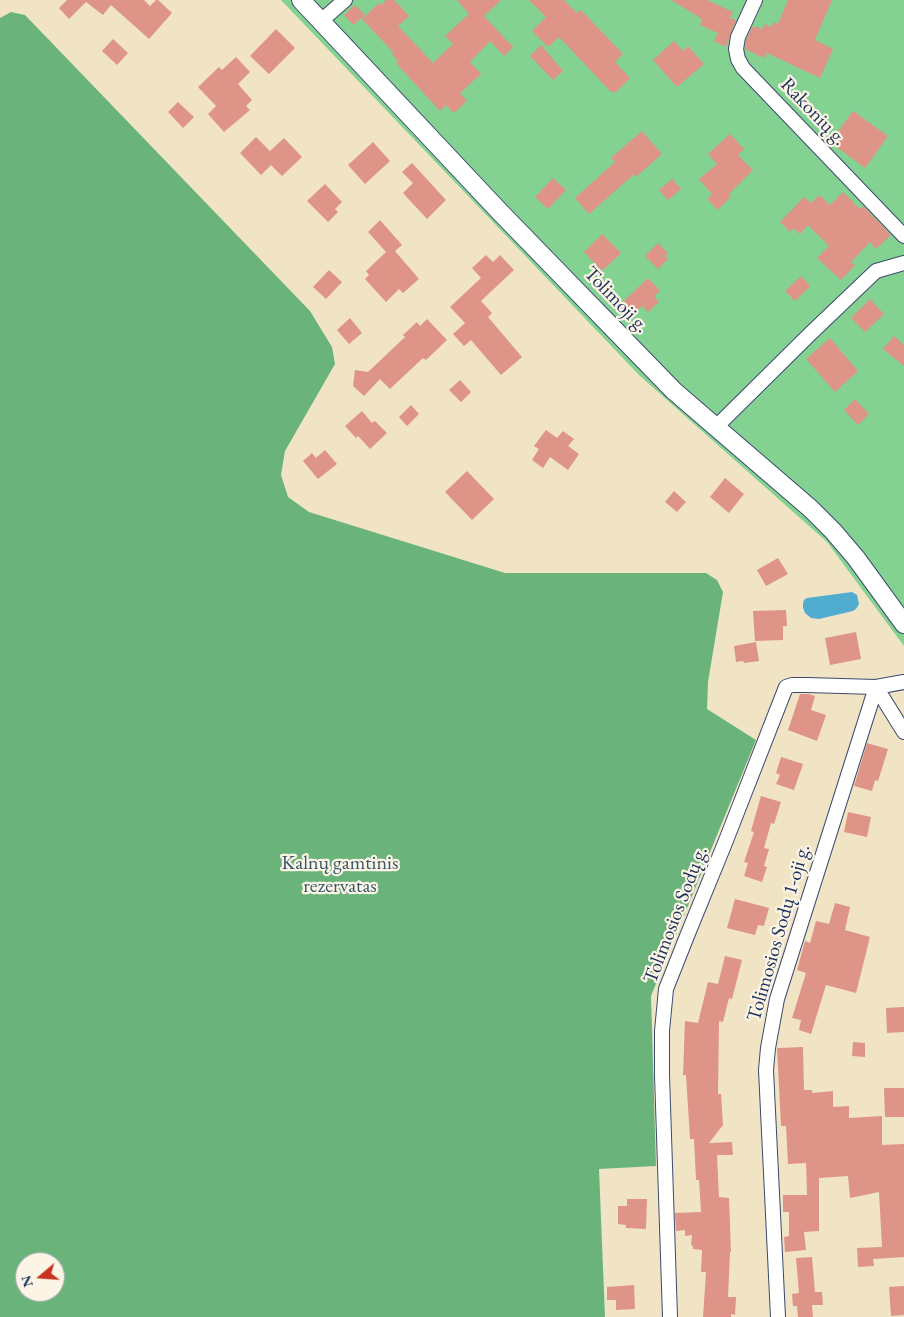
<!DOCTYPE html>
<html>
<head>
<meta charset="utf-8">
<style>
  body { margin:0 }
  #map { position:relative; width:904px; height:1317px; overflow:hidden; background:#f1e4c5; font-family:"EB Garamond",serif }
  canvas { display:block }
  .north { position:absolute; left:15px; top:1252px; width:50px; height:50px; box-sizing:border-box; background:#fcf5e5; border:1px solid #a2a6af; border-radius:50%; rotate:252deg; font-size:14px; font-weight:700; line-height:20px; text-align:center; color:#1b2f5e }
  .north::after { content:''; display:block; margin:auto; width:18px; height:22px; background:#c8321e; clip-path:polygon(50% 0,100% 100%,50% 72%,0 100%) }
</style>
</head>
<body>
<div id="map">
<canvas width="904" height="1317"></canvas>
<div class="north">N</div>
</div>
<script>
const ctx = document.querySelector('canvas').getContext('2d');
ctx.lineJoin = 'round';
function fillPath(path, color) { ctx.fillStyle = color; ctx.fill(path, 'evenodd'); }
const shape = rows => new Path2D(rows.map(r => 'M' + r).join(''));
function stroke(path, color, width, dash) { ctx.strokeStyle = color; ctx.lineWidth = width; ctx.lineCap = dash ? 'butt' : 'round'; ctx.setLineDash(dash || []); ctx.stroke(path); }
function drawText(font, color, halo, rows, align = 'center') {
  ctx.font = font + ' "EB Garamond",serif'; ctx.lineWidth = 4.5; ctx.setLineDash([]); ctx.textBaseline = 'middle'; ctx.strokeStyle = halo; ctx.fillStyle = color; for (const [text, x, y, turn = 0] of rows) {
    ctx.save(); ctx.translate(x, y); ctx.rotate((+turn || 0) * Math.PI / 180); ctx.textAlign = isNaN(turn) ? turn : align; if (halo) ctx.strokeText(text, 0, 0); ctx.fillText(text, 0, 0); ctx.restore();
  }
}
fillPath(shape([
  [281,0,904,0,904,646,827,542,640,376]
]), '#83d292');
fillPath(shape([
  [11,12,25,15,310,311,332,347,335,364,285,451,281,475,288,497,309,512,505,573,706,573,717,580,723,592,708,682,707,709,756,740,651,996,656,1166,599,1169,605,1317,0,1317,0,18],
  [25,1262,55,1262,55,1292,25,1292]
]), '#6ab47c');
fillPath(shape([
  [852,592,857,595,859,604,856,609,853,611,819,619,811,618,805,613,803,608,803,603,804,600,807,598]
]), '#51adcf');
fillPath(shape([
  [67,0,144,0,150,6,156,0,158,0,172,13,149,39,111,5,103,15,86,2,69,19,59,8],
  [386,0,394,0,409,16,398,26,433,63,453,44,445,36,469,14,457,0,501,0,484,16,513,47,504,56,490,41,470,62,481,74,460,93,467,101,454,113,446,105,440,111,396,63,398,61,392,54,393,52,362,19,379,3,381,5],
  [529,0,564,0,577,13,581,10,623,54,615,62,630,78,616,92,611,92,559,37,548,47,532,31,546,17],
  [671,0,707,0,733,12,730,18,736,20,726,47,714,41,718,33,700,25,702,19],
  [788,0,832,0,815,40,833,49,820,78,767,53,764,58,745,49,746,40,752,27,754,28,755,26,762,29,765,24,771,27,774,22,778,24],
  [355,5,365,15,353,25,344,15],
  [276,29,295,48,269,74,250,56],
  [113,39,128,53,117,65,102,51],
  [674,41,683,51,688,46,704,64,677,87,653,60],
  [541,45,563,71,553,80,530,56],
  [236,57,250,72,238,84,252,100,246,106,250,110,224,132,208,114,216,106,198,87,219,67,222,70],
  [178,102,194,117,183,128,168,112],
  [853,111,888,136,865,168,830,142],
  [642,131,662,154,636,177,634,174,589,214,575,198,615,162,611,158],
  [730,134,744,149,738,155,753,170,729,194,731,196,718,210,707,199,712,194,699,179,717,164,708,154],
  [256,137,270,151,284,138,302,157,282,176,271,165,261,175,240,153],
  [373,142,390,161,365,184,348,165],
  [412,163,446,200,427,219,403,193,413,183,402,172],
  [553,178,566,190,548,209,535,197],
  [672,179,681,189,668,200,659,190],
  [325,184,342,202,335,209,338,212,328,222,307,201],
  [843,192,860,209,863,206,891,235,876,249,870,242,851,262,855,265,841,280,817,258,829,246,808,225,800,234,793,228,790,232,780,222,804,197,811,203,819,195,830,205],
  [380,220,402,245,395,251,419,279,403,293,399,289,386,302,365,279,369,275,366,271,386,252,368,232],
  [602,234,621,253,602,271,584,252],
  [658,243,668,253,665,256,668,259,658,269,645,256],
  [486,255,493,262,500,255,514,270,481,301,492,313,488,317,522,357,501,375,471,340,464,346,453,334,465,323,450,307,481,278,472,268],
  [329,270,342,282,326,299,313,287],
  [801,276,810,286,795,301,785,291],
  [648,278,660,291,654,296,659,302,648,312,642,306,634,313,623,302],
  [870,299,884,314,865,332,851,318],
  [350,318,362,333,349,344,337,330],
  [427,319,447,340,426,360,423,358,390,389,380,379,364,396,353,386,355,370,368,372,405,337,403,335,417,322,420,326],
  [894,336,904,345,904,366,883,349],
  [830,338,858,371,835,392,806,359],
  [460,380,471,392,461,402,449,390],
  [855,399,869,414,858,425,844,410],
  [411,405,419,414,407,426,399,417],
  [362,411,372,423,375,421,387,433,370,449,358,436,356,438,345,426],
  [546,430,557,438,563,431,574,439,568,446,579,454,568,470,550,457,543,468,532,460,539,449,534,446],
  [325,450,337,464,318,479,303,461,312,453,316,458],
  [467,471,494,499,472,520,445,492],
  [725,478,744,494,729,513,710,497],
  [674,491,686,502,677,512,665,502],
  [778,558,788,574,766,586,757,570],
  [786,610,787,626,783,626,783,640,755,641,753,611],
  [856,632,861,659,830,665,825,638],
  [756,642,759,661,744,663,743,661,736,662,734,646],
  [800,694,809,694,815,696,811,710,826,715,817,741,788,730],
  [867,743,888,749,878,781,875,780,872,791,854,786],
  [781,757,803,764,794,790,776,784,780,775,776,773],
  [761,796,781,802,774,824,771,823,764,848,769,849,764,866,767,867,762,882,744,876,748,863,744,862,754,832,751,831],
  [848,812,871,817,867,837,844,832],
  [735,899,769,908,764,926,758,925,755,935,727,928],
  [835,903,850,907,845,930,870,937,856,993,826,985,811,1034,799,1030,801,1020,792,1018,806,973,797,970,805,941,810,943,816,921,829,924],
  [725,956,742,960,732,999,729,998,723,1022,719,1021,718,1094,721,1094,723,1125,709,1143,732,1142,733,1155,717,1155,719,1197,729,1198,731,1252,730,1252,728,1297,736,1297,735,1315,731,1314,731,1317,703,1317,706,1272,701,1272,702,1250,693,1249,693,1246,691,1245,692,1235,685,1236,685,1230,676,1231,675,1213,701,1212,699,1180,696,1180,694,1139,690,1139,686,1075,683,1075,685,1021,698,1023,708,982,718,984],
  [904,1007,904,1032,887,1033,886,1008],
  [853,1042,865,1043,865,1057,852,1056],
  [803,1047,804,1090,812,1090,812,1093,833,1091,833,1107,849,1106,849,1118,882,1116,882,1145,904,1144,904,1257,873,1259,874,1266,858,1267,857,1248,882,1247,879,1192,850,1198,848,1176,819,1178,819,1231,804,1232,806,1250,785,1252,784,1237,789,1236,789,1212,783,1212,783,1195,807,1195,806,1163,788,1164,786,1126,781,1126,777,1048],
  [884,1088,904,1088,904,1117,885,1117],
  [627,1199,647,1199,646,1229,626,1228,626,1225,618,1224,618,1206,627,1206],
  [812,1257,815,1292,822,1292,823,1305,812,1305,813,1317,798,1317,797,1306,793,1306,792,1294,799,1293,796,1258],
  [634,1285,635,1309,616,1310,616,1300,607,1300,607,1287],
  [904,1286,904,1315,891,1316,889,1287]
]), '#df9488');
const minor = shape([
  [755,0,738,37,736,49,738,59,743,68,904,236],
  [321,21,345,0],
  [716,427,810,334,876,271,904,263],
  [876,687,904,732],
  [670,1317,662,1075,662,1031,666,989,687,936,725,843,786,687,792,685,807,685,876,687,904,682],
  [778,1317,766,1070,768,1048,777,999,876,687]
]);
const tertiary = shape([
  [301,0,499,211,674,391,811,509,833,531,856,558,904,624]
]);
stroke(minor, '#3b4a6d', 16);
stroke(tertiary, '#3b4a6d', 20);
stroke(minor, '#fff', 14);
stroke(tertiary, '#fff', 18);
drawText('20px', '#1b2f5e', '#fcf5e5', [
  ["Rakonių g.",813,112,46],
  ["Tolimoji g.",616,300,46],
  ["Tolimosios Sodų g.",676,915,-69],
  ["Tolimosios Sodų 1-oji g.",779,933,-74]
]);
drawText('20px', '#35586b', '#fcf5e5', [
  ["Kalnų gamtinis",340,864],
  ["rezervatas",340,887]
]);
</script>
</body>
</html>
